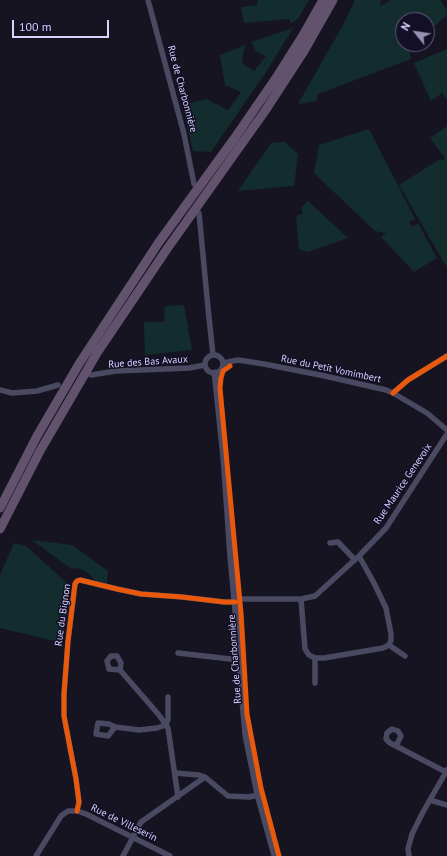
<!DOCTYPE html>
<html>
<head>
<meta charset="utf-8">
<style>
  body { margin:0 }
  #map { position:relative; width:447px; height:856px; overflow:hidden; background:#161421; font-family:"PT Sans",sans-serif }
  canvas { display:block }
  .north { position:absolute; left:395px; top:12px; width:40px; height:40px; box-sizing:border-box; background:#130f26; border:1px solid #625e7d; border-radius:50%; rotate:300deg; font-size:11px; font-weight:700; line-height:16px; text-align:center; color:#d9d4ff }
  .north::after { content:''; display:block; margin:auto; width:14px; height:18px; background:#9591b1; clip-path:polygon(50% 0,100% 100%,50% 72%,0 100%) }
  .scale { position:absolute; left:12px; top:20px; width:97px; height:18px; box-sizing:border-box; border:2px solid #d9d4ff; border-top:0; padding-left:5px; font-size:12px; line-height:14px; white-space:nowrap; color:#d9d4ff; -webkit-text-stroke:3px #130f26; paint-order:stroke }
</style>
</head>
<body>
<div id="map">
<canvas width="447" height="856"></canvas>
<div class="north">N</div>
<div class="scale">100 m</div>
</div>
<script>
const ctx = document.querySelector('canvas').getContext('2d');
ctx.lineJoin = 'round';
function fillPath(path, color) { ctx.fillStyle = color; ctx.fill(path, 'evenodd'); }
const shape = rows => new Path2D(rows.map(r => 'M' + r).join(''));
function stroke(path, color, width, dash) { ctx.strokeStyle = color; ctx.lineWidth = width; ctx.lineCap = dash ? 'butt' : 'round'; ctx.setLineDash(dash || []); ctx.stroke(path); }
function drawText(font, color, halo, rows, align = 'center') {
  ctx.font = font + ' "PT Sans",sans-serif'; ctx.lineWidth = 3; ctx.setLineDash([]); ctx.textBaseline = 'middle'; ctx.strokeStyle = halo; ctx.fillStyle = color; for (const [text, x, y, turn = 0] of rows) {
    ctx.save(); ctx.translate(x, y); ctx.rotate((+turn || 0) * Math.PI / 180); ctx.textAlign = isNaN(turn) ? turn : align; if (halo) ctx.strokeText(text, 0, 0); ctx.fillText(text, 0, 0); ctx.restore();
  }
}
fillPath(shape([
  [258,0,309,0,298,19,290,24,290,19,244,23,241,7,257,5],
  [355,0,381,0,380,6,391,0,440,0,447,10,447,15,427,33,427,20,403,20,403,44,411,44,408,46,411,59,318,94,316,101,298,104,343,25],
  [293,28,268,69,211,152,193,151,182,105,206,99,228,110,241,92,225,85,220,55,245,45,242,63,254,71,266,56,256,51,251,42],
  [447,49,447,100,442,93,431,101,414,63],
  [447,126,447,268,399,185,440,159,442,161,445,158,430,138],
  [369,129,415,219,409,222,412,227,418,223,437,258,414,272,381,237,386,233,375,231,314,173,319,145],
  [285,142,298,154,294,186,238,191,271,143],
  [308,201,348,238,308,252,299,249,296,216,303,213,301,208],
  [184,305,192,350,145,355,144,322,164,322,165,306],
  [32,540,72,545,108,571,107,583,96,581,89,574,79,568,71,569],
  [14,543,26,546,68,584,63,643,0,628,0,575]
]), '#132c2d');
stroke(shape([
  [148,0,184,134,194,184],
  [199,213,208,308,213,355],
  '205 364a9 9 0 1 1 18 0a9 9 0 1 1-18 0Z',
  [223,363,238,360,264,364,325,376,386,390,393,393,427,413,447,430],
  [91,375,116,371,189,368,205,365],
  [0,390,12,393,37,391,58,385],
  [393,393,408,380,447,356],
  [330,543,338,542,355,560],
  [235,599,301,599,315,596,359,556,386,528,447,434],
  [301,599,305,649,309,655,315,658,324,658,383,648,389,645,391,640,391,634,386,608,374,583,359,556],
  [389,645,405,656],
  [178,653,239,660],
  [120,670,109,669,107,661,111,656,117,656,121,663,120,670,159,715,168,728,178,797],
  [315,683,315,658],
  [115,727,108,736,96,734,98,723,109,724,115,727,139,730,157,728,166,725,168,719,168,697],
  [396,746,390,743,386,739,387,733,392,729,398,731,401,736,396,746,446,772],
  [175,773,199,775,205,777],
  [430,800,447,805],
  [77,811,79,802,76,779,64,716,64,694,68,641,75,584,77,581,80,580,117,589,141,594,182,597,224,602,235,602],
  [36,856,61,816,68,811,77,811,86,814,170,856],
  [123,856,141,822,205,777,228,796,249,797,262,794],
  [409,856,408,849,412,834,423,812,447,770]
]), '#4a4962', 5.5);
stroke(shape([
  [215,373,224,459,231,559,236,613,239,660,246,736,258,795,275,856]
]), '#4a4962', 7);
stroke(shape([
  [0,508,37,436,79,364,159,242,234,139,278,75,302,37,323,0],
  [0,529,40,451,97,353,167,249,265,111,304,51,333,0]
]), '#62526e', 9);
stroke(shape([
  [230,366,223,371,221,378,220,388,241,613,247,714,261,788,279,856],
  [393,393,408,380,447,356],
  [77,811,79,802,76,779,64,716,64,694,68,641,75,584,77,581,80,580,117,589,141,594,182,597,224,602,235,602]
]), '#e8590c', 5);
drawText('10px', '#d9d4ff', '#130f26', [
  ["Rue de Charbonnière",182,89,75],
  ["Rue des Bas Avaux",148,362,-4],
  ["Rue du Petit Vomimbert",331,369,12],
  ["Rue Maurice Genevoix",403,484,-56],
  ["Rue du Bignon",63,615,-82],
  ["Rue de Charbonnière",235,659,-94],
  ["Rue de Villeserin",124,823,26]
]);
</script>
</body>
</html>
